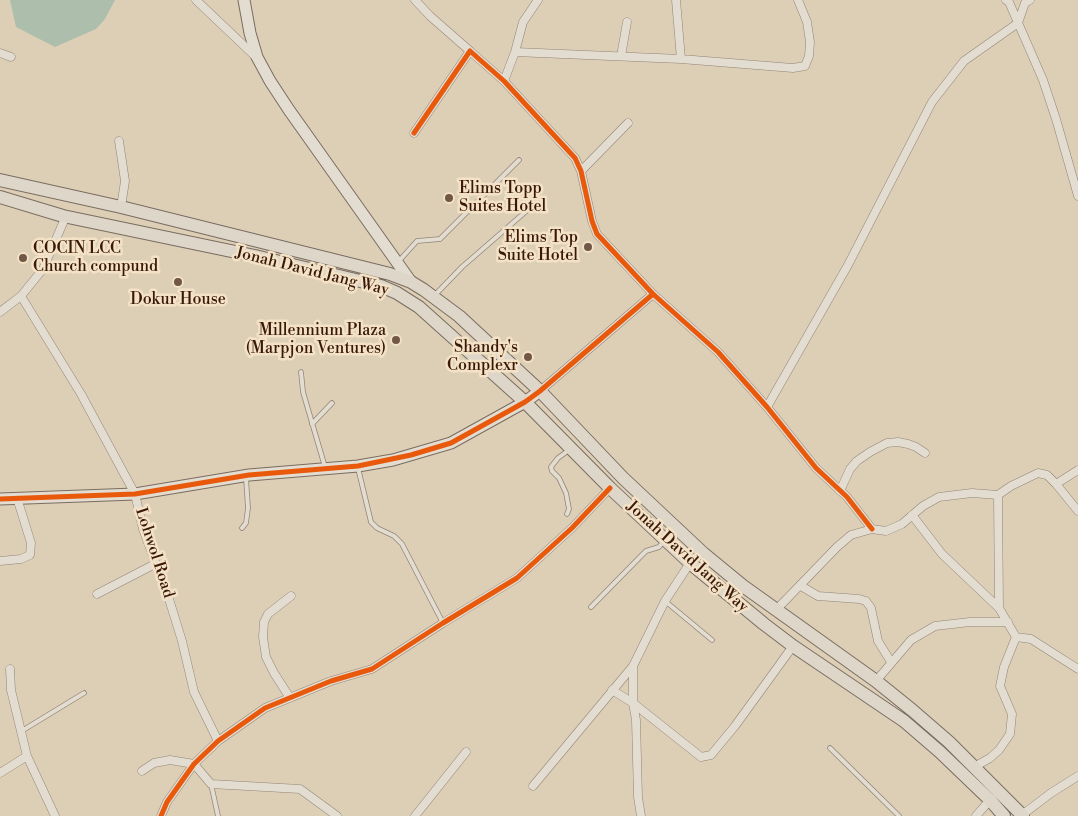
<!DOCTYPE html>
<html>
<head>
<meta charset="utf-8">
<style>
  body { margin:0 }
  canvas { display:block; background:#ddceb6 }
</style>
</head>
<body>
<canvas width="1078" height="816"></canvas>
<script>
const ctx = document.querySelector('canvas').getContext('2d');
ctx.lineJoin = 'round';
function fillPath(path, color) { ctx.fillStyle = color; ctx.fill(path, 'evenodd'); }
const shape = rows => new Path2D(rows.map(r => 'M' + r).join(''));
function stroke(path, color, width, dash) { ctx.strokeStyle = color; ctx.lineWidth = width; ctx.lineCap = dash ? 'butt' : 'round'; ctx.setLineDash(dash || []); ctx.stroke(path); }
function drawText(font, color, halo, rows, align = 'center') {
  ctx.font = font + ' "Libre Bodoni",serif'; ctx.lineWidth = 5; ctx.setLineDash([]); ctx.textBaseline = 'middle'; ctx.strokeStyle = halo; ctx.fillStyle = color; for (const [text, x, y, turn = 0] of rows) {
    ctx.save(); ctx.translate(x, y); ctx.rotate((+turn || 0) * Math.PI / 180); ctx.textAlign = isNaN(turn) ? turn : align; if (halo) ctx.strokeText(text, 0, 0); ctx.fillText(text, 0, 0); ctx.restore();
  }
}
fillPath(shape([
  [10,0,115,0,105,19,96,29,55,47,16,27]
]), '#adbfac');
const lane = shape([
  [398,262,417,241,440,239,519,160],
  [435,295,462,267,531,207],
  [301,372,303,392,325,467],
  [312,424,332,403],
  [358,468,371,522,377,528,394,536,402,544,443,623],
  [567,514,569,509,566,493,559,478,552,471,551,467,558,458,569,450],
  [242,528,246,523,248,508,246,478],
  [665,601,712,640],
  [591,607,642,555,646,551,659,547,664,541],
  [20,732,84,693],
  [830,748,899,816],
  [211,784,218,816]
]);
const street = shape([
  [196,0,256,57],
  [415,0,430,16,470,51],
  [676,0,681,59],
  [1006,0,1009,2,1043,80,1056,119,1078,196],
  [515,52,681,59,793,68,805,66,809,56,810,42,807,22,798,0],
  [0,53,11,57],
  [621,56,627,22],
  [504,81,515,52,523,22,538,0],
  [414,133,470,51,504,81,575,158,581,171,592,221,597,234,653,294,718,352,767,407,816,468,847,497,872,529],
  [119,141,125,181,121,207],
  [581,171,628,123],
  [21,296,81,394,135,494,143,529,169,599,182,641,194,692,218,741],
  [0,312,21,296,43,269,66,216],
  [540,391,653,294],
  [767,407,848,265,932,102,964,61,1018,23,1025,3,1030,0],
  [1056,484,1078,470],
  [840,491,850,469,857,461,870,452,887,443,898,442,908,444,916,447,925,453],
  [912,515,942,554,999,608],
  [0,561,21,559,30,555,31,543,17,498],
  [801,586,818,596,859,599,866,601,871,608,878,641,891,662],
  [97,594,155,564],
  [776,610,837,547,851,535,872,529,886,531,902,524,923,506,939,497,972,493,998,495,1011,486,1038,473,1047,475,1056,484,1078,511],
  [1016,637,1031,639,1078,669],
  [633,666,633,703,636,720,638,797,641,816],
  [10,669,11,690,27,756,55,816],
  [876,681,911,640,935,626,970,622,1008,622],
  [612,690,633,703,701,757,711,755,735,726,793,646],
  [290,698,274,673,266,657,263,637,264,622,268,614,291,596],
  [974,767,990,758,999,750,1010,734,1012,714,1000,686,1004,667,1016,637,999,608,998,495],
  [142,771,154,763,170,760,194,764,211,784,300,789,337,816],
  [0,773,27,756],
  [533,786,633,666,665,601,690,563],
  [1022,815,1051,793,1078,776],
  [161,816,167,802,194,764,218,741,265,708,331,681,372,669,443,623,517,578,572,528,610,488],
  [415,816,466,752],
  [976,816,990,800]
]);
const secondary = shape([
  [244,0,250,33,257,57,270,81,289,110,411,282],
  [0,499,135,494,249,475,358,466,393,460,451,443,525,402,540,391]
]);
const primary = shape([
  [0,180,121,207,390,274,411,282,424,290,459,316,540,391,623,478,704,554,743,586,876,681,912,710,949,742,1023,816],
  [0,197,63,216,255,256,381,286,397,293,419,307,525,402,610,488,690,563,764,624,793,646,904,721,940,752,990,800,1004,816]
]);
stroke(lane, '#928576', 5.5);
stroke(street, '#928576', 9);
stroke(secondary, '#7a6d60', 13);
stroke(primary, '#7a6d60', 14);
stroke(lane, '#e3dcd0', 4);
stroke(street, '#e3dcd0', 8);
stroke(secondary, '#e3dcd0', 11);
stroke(primary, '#ded6c9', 12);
stroke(shape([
  [414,133,470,51,504,81,575,158,581,171,592,221,597,234,653,294,718,352,767,407,816,468,847,497,872,529],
  [0,499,135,494,249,475,358,466,411,455,451,443,525,402,540,391,653,294],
  [161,816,167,802,194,764,218,741,265,708,331,681,372,669,443,623,517,578,572,528,610,488]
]), '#e8590c', 5);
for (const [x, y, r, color] of [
  [449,198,5,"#725746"],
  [588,247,5,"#725746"],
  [23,258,5,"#725746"],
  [178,282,5,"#725746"],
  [396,340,5,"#725746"],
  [528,357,5,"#725746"]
]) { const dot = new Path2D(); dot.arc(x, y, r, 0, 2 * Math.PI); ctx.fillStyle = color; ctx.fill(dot); stroke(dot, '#f3e2c6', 2); }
drawText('16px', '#391709', '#f3e2c6', [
  ["Elims Topp",459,189,"left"],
  ["Suites Hotel",459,207,"left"],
  ["Elims Top",578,238],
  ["Suite Hotel",578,256],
  ["COCIN LCC",33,249,"left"],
  ["Church compund",33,267,"left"],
  ["Dokur House",178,300,"center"],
  ["Millennium Plaza",386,331],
  ["(Marpjon Ventures)",386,349],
  ["Shandy's",518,348],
  ["Complexr",518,366]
], 'right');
drawText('16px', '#391709', '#f3e2c6', [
  ["Jonah David Jang Way",312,272,14],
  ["Lohwol Road",154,553,72],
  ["Jonah David Jang Way",687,557,42]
]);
</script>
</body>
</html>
